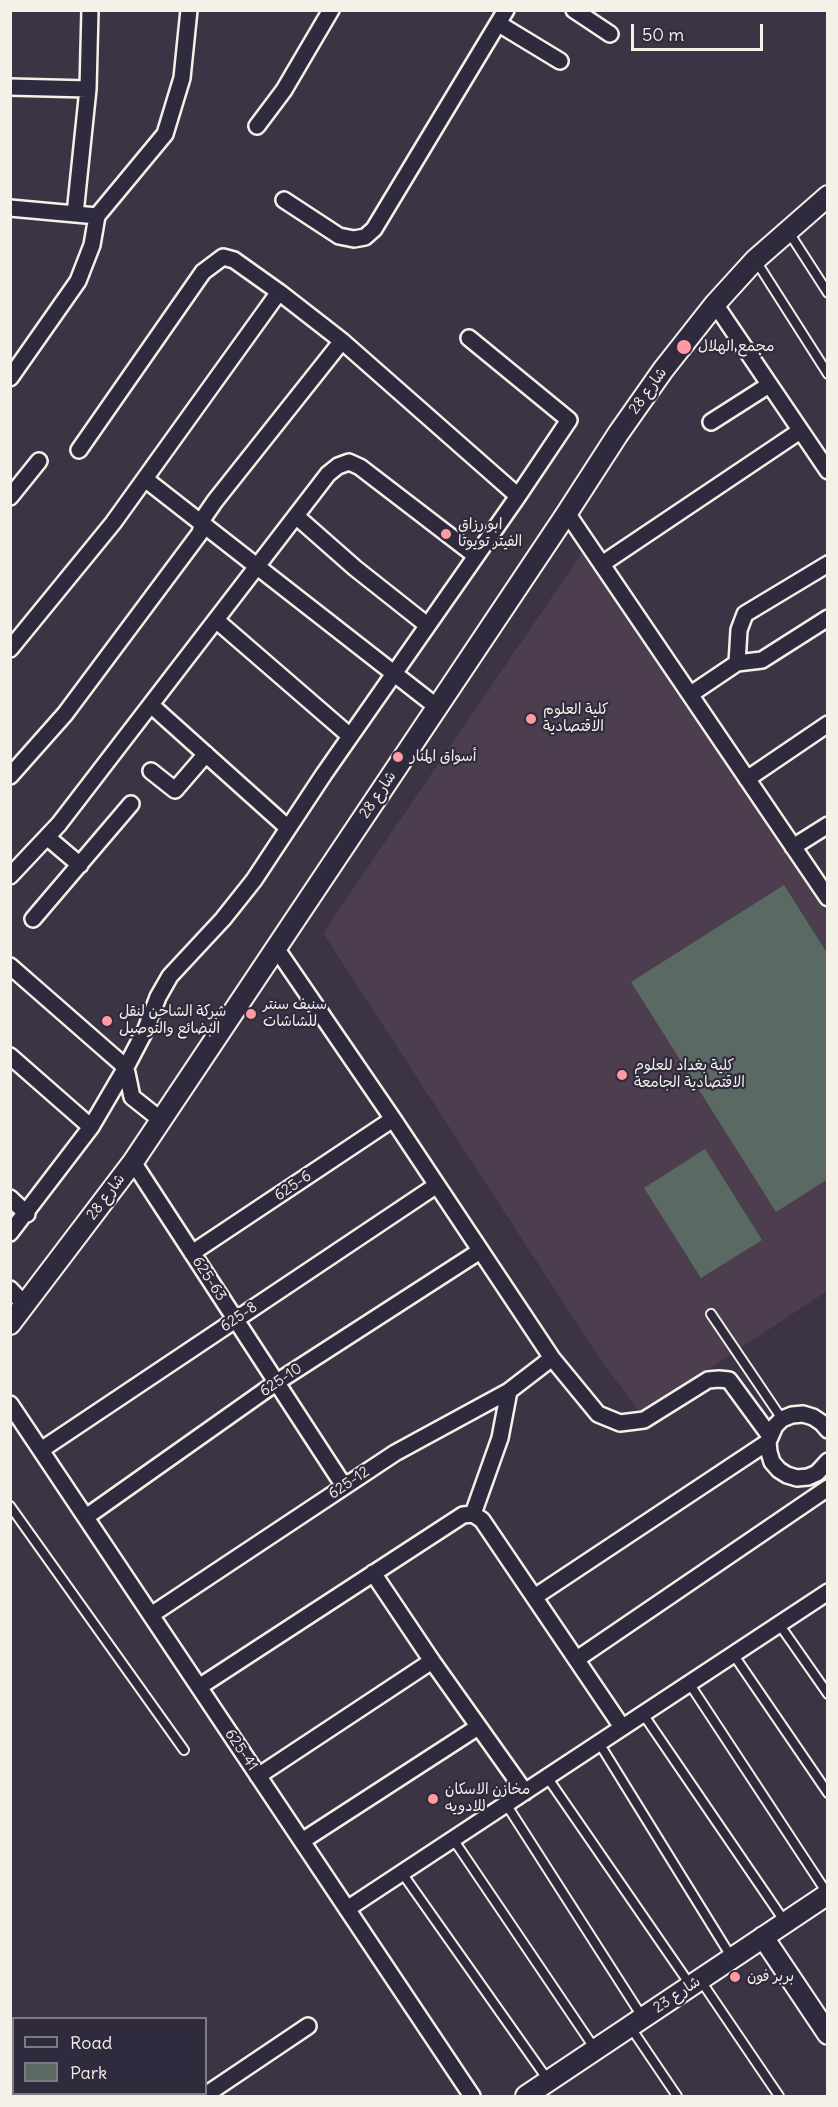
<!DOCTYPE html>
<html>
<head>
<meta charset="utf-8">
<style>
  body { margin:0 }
  #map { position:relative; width:838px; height:2107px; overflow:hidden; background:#3c3345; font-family:Delius,sans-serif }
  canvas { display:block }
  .frame { position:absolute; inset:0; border:12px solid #f4f1e8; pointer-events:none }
  .legend { position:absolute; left:12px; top:2017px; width:195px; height:78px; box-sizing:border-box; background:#2f2a3d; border:2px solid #7e7a81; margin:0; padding:8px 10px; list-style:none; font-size:18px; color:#f4f1e8 }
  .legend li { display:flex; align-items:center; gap:12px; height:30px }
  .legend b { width:30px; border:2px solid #7e7a81 }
  .scale { position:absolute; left:631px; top:24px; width:132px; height:27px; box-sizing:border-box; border:3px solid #f4f1e8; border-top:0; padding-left:8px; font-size:18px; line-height:21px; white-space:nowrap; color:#f4f1e8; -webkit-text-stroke:4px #2f2a3d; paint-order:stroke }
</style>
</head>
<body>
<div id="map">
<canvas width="838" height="2107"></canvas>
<div class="frame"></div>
<ul class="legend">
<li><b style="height:8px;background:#2f2a3d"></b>Road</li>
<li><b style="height:16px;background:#5a6a62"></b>Park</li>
</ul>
<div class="scale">50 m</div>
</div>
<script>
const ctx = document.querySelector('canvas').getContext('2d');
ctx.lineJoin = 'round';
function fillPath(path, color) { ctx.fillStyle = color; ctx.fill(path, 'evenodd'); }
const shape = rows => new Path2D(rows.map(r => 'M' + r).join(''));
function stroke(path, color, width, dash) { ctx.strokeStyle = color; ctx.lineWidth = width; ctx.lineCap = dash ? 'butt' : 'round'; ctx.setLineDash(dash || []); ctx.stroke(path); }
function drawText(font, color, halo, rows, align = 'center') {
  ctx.font = font + ' Delius,"Playpen Sans Arabic",sans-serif'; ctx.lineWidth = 4.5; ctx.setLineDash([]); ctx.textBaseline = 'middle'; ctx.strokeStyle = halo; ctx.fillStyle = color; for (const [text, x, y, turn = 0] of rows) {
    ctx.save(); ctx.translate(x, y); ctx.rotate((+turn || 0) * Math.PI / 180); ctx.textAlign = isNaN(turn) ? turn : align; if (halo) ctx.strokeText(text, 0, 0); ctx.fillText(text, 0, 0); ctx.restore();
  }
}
fillPath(shape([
  [586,547,827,913,827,1291,641,1414,600,1359,323,933]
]), '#4c3e4e');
fillPath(shape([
  [784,885,827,953,828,1179,776,1212,631,982],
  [705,1149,762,1240,701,1278,644,1188]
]), '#5a6a62');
const service = shape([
  [788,231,828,293],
  [756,261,828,374],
  [711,1314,782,1419],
  [10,1506,184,1750],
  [779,1624,828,1694],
  [733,1654,828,1793],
  [689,1683,827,1893],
  [643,1714,785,1922],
  [599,1743,732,1958],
  [547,1777,691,1986],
  [506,1804,643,2018],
  [453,1839,595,2049],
  [402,1873,548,2080],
  [701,1981,779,2096],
  [631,2028,677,2096]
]);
const minor = shape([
  [574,10,610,34],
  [499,24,560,61],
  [10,87,88,89],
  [257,126,284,90,331,10],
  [284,200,339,236,354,239,365,237,374,229,506,10],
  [10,208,97,216],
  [75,214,88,89,90,10],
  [715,304,828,471],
  [10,378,78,281,92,245,97,216,165,134,182,78,189,10],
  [711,422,769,385],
  [79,450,203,272,223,257,234,260,279,292,342,341,518,496],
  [145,479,437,707],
  [10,497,39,461],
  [567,513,828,898],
  [296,516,355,568,427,625],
  [602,564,800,431],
  [216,620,350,736],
  [10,649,113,523,279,292],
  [737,663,739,630,745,614,828,564],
  [691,694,737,663,762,660,828,618],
  [151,705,288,828],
  [151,771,175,790,206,754],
  [10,776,65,714,200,533,204,517,215,501,342,341],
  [747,779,828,724],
  [47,837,80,865],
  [793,847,828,825],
  [10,876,59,824,328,474,338,466,349,462,360,467,476,556],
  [33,919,131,804],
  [276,948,393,1119,552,1358,598,1414,620,1423,644,1420,708,1380,719,1379,729,1380,770,1436],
  [10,966,122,1064,127,1073,132,1097,161,1120],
  [10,1056,91,1127],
  [133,1162,344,1486],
  [10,1198,27,1214],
  [10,1233,91,1127,125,1069,146,1029,158,997,170,976,223,919,254,880,324,774,518,496,569,420,469,338],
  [192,1253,393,1119],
  [10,1289,25,1305],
  [10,1404,472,2096],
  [828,1430,822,1423,813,1417,803,1414,792,1415,782,1419,775,1426,768,1442,769,1452,772,1462,779,1470,787,1475,797,1478,808,1477,817,1473,828,1461],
  [41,1450,437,1185],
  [473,1514,500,1438,509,1391],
  [86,1517,277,1382,480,1251],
  [373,1573,432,1661,525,1792],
  [536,1596,768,1442],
  [151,1615,395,1453,509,1391,552,1358],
  [577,1659,828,1488],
  [199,1687,463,1515,473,1514,482,1520,622,1727],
  [258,1776,432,1661],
  [302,1841,478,1727],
  [347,1909,828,1592],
  [204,2096,308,2026]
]);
const tertiary = shape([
  [10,1324,133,1162,567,513,618,434,663,370,715,304,755,260,828,196],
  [763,1937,828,2034],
  [526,2096,828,1894]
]);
stroke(service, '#f4f1e8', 12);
stroke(minor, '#f4f1e8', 20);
stroke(tertiary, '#f4f1e8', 24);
stroke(service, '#2f2a3d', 8);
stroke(minor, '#2f2a3d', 15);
stroke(tertiary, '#2f2a3d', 20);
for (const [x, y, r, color] of [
  [684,347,8,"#ff9aa2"],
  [446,534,6,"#ff9aa2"],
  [531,719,6,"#ff9aa2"],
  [398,757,6,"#ff9aa2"],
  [251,1014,6,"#ff9aa2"],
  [107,1021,6,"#ff9aa2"],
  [622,1075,6,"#ff9aa2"],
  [433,1799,6,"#ff9aa2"],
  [735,1977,6,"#ff9aa2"]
]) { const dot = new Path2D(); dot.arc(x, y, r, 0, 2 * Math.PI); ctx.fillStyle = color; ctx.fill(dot); stroke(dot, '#2f2a3d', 2); }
drawText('15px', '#f4f1e8', '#2f2a3d', [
  ["مجمع الهلال",698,347],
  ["ابو رزاق",458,525],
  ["الفيتر تويوتا",458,542],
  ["كلية العلوم",543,710],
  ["الاقتصادية",543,727],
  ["أسواق المنار",410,757],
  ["سنيف سنتر",263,1005],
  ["للشاشات",263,1022],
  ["شركة الشاحن لنقل",119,1012],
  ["البضائع والتوصيل",119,1029],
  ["كلية بغداد للعلوم",634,1066],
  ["الاقتصادية الجامعة",634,1083],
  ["مخازن الاسكان",445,1790],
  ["للادويه",445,1807],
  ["بربر فون",747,1977]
], 'left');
drawText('15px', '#f4f1e8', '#2f2a3d', [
  ["شارع 28",648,391,-54],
  ["شارع 28",378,795,-56],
  ["625-6",293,1186,-34],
  ["شارع 28",106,1197,-53],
  ["625-63",209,1279,57],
  ["625-8",239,1317,-34],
  ["625-10",281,1380,-34],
  ["625-12",349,1483,-34],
  ["625-41",241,1750,56],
  ["شارع 23",677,1995,-34]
]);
</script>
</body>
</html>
